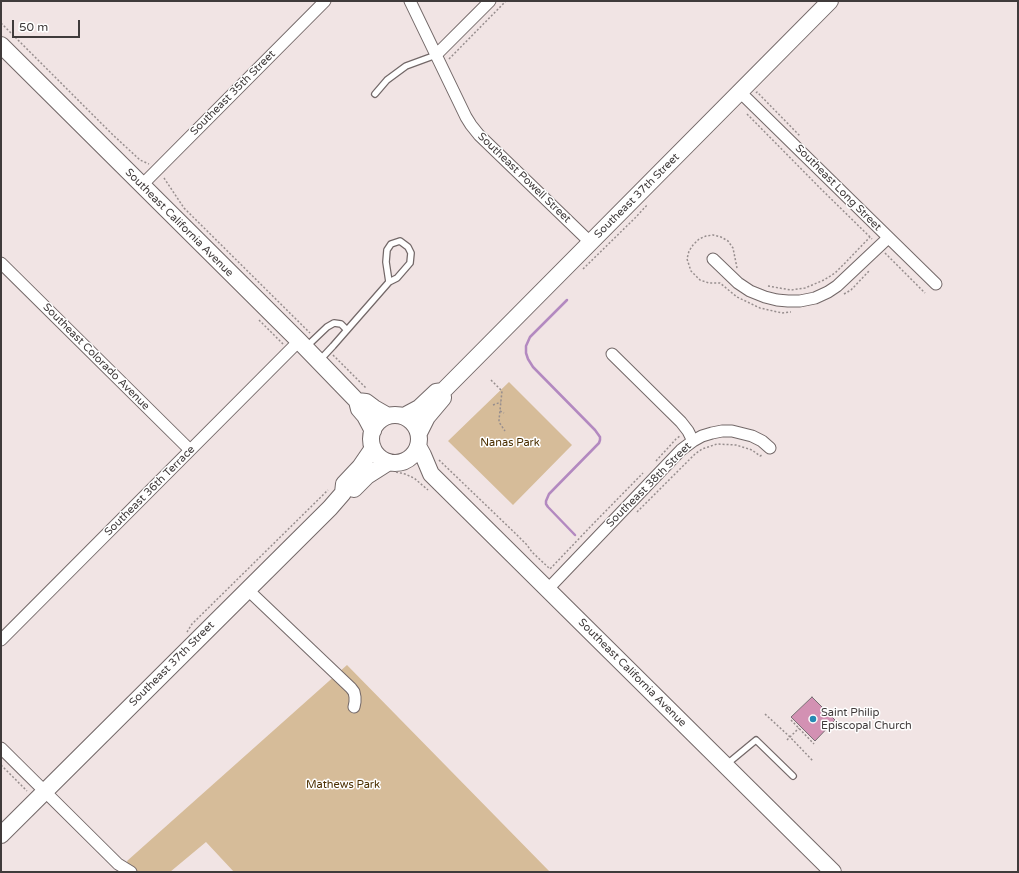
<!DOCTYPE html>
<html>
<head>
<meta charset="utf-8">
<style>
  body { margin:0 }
  #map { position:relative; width:1019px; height:873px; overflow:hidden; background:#f1e4e4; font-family:"Varela Round",sans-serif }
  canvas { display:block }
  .frame { position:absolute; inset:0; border:2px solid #403b3b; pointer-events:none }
  .scale { position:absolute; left:12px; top:20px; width:68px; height:18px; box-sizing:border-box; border:2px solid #403b3b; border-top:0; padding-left:5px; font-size:12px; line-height:14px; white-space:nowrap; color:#403b3b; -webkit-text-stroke:3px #fff; paint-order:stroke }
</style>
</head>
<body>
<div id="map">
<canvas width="1019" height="873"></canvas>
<div class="frame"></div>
<div class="scale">50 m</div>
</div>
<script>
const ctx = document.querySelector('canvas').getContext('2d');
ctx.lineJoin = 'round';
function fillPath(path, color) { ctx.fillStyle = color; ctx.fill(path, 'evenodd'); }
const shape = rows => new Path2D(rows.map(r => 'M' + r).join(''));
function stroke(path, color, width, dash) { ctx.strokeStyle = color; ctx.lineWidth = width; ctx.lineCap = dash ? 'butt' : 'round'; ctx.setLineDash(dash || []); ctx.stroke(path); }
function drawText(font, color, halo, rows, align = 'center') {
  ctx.font = font + ' "Varela Round",sans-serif'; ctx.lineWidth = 3; ctx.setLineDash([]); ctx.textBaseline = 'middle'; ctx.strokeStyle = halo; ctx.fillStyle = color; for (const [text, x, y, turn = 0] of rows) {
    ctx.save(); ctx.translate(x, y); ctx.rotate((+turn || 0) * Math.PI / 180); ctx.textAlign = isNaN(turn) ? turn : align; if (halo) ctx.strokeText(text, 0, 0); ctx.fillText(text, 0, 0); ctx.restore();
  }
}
fillPath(shape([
  [509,382,572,445,513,505,448,441],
  [347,665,550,872,234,872,206,842,170,872,131,872,127,861]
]), '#d6bc99');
stroke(shape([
  [567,300,530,337,526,346,526,353,528,359,533,367,595,430,600,437,600,440,599,443,549,494,546,501,546,504,548,507,575,535]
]), '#b389c0', 2.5);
const building = shape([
  [812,697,835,720,815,741,791,717,812,697]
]);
fillPath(building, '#d391b3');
stroke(building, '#786e73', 1);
const lane = shape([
  [375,94,387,80,406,66,436,55],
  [306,347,327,327,334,323,341,324,347,330],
  [319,361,333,346,389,282,397,278,410,263,411,253,408,247,400,241,391,244,387,250,386,262,389,282],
  [727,764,756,740,793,776]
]);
const street = shape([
  [410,1,466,117,471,125,479,135,591,243],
  [436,55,490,1],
  [740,92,936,284],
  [142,185,325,1],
  [713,259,738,283,750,291,765,297,777,300,788,301,800,301,815,298,828,292,837,286,888,238],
  [1,263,190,450],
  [612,354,681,422,688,431,693,441],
  [248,590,351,688,354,692,355,697,355,702,354,707],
  [547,590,681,450,693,441,702,436,712,433,722,431,732,431,752,436,762,441,770,448],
  [1,640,299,341],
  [1,748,118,864,131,872]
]);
const secondary = shape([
  [1,45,299,341,357,401,359,409,365,416,373,431],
  [357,401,366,402,374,408,388,416],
  '371 439a24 24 0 1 1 48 0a24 24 0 1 1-48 0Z',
  [404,416,419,408,436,392,443,391,830,1],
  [419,433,427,417,443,398,443,397],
  [418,446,423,455,431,474,833,872],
  [354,489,367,476,389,462],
  [1,835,330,508,343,493,344,484,360,467,373,448]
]);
stroke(lane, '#736868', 8);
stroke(street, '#736868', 13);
stroke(secondary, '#736868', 18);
stroke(shape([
  [1,23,113,135,140,160,149,164],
  [449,59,506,1],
  [756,93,757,92,800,136],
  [747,114,821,189,872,239],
  [164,178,184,208,310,333],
  [885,253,925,293],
  [737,268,733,248,728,241,721,237,713,235,706,236,699,239,693,245,689,251,687,259,691,271,700,280,709,283,720,283,737,297,760,308,782,313,791,312],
  [583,269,635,218,648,204],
  [768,286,791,290,805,288,824,280,835,273,846,262,870,237],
  [844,294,851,290,869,271],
  [259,320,283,344],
  [333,355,367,389],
  [491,380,502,391,499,420,499,422,505,431],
  [493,405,501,402],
  [500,411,504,413],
  [439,460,516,534,527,545,532,552,550,569,593,524,643,473],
  [656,461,676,439,680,436],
  [396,472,405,474,414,478,428,490],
  [637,512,695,454,702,449,717,444,736,445,752,450,760,456,762,455],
  [187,632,192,624,328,490],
  [765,714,790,737,813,761],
  [791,720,814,744],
  [787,740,799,728],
  [1,765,27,791]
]), '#978e8e', 1.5, [2, 2]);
stroke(lane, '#fff', 5.5);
stroke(street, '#fff', 11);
stroke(secondary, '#fff', 16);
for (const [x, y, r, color] of [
  [813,719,4,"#2689b3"]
]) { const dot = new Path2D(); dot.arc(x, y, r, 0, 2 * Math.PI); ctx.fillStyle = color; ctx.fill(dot); stroke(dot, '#fff', 1.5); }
drawText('11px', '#403b3b', '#fff', [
  ["Southeast 35th Street",233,93,-45],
  ["Southeast Powell Street",524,178,44],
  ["Southeast Long Street",838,188,45],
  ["Southeast 37th Street",637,196,-45],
  ["Southeast California Avenue",179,223,45],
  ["Southeast Colorado Avenue",96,357,45],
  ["Southeast 38th Street",649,485,-45],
  ["Southeast 36th Terrace",150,491,-45],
  ["Southeast 37th Street",172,664,-45],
  ["Southeast California Avenue",632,673,45]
]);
drawText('11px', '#4b2f00', '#fff', [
  ["Nanas Park",510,443],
  ["Mathews Park",343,785]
]);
drawText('11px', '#403b3b', '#fff', [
  ["Saint Philip",821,713],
  ["Episcopal Church",821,726]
], 'left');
</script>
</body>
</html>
